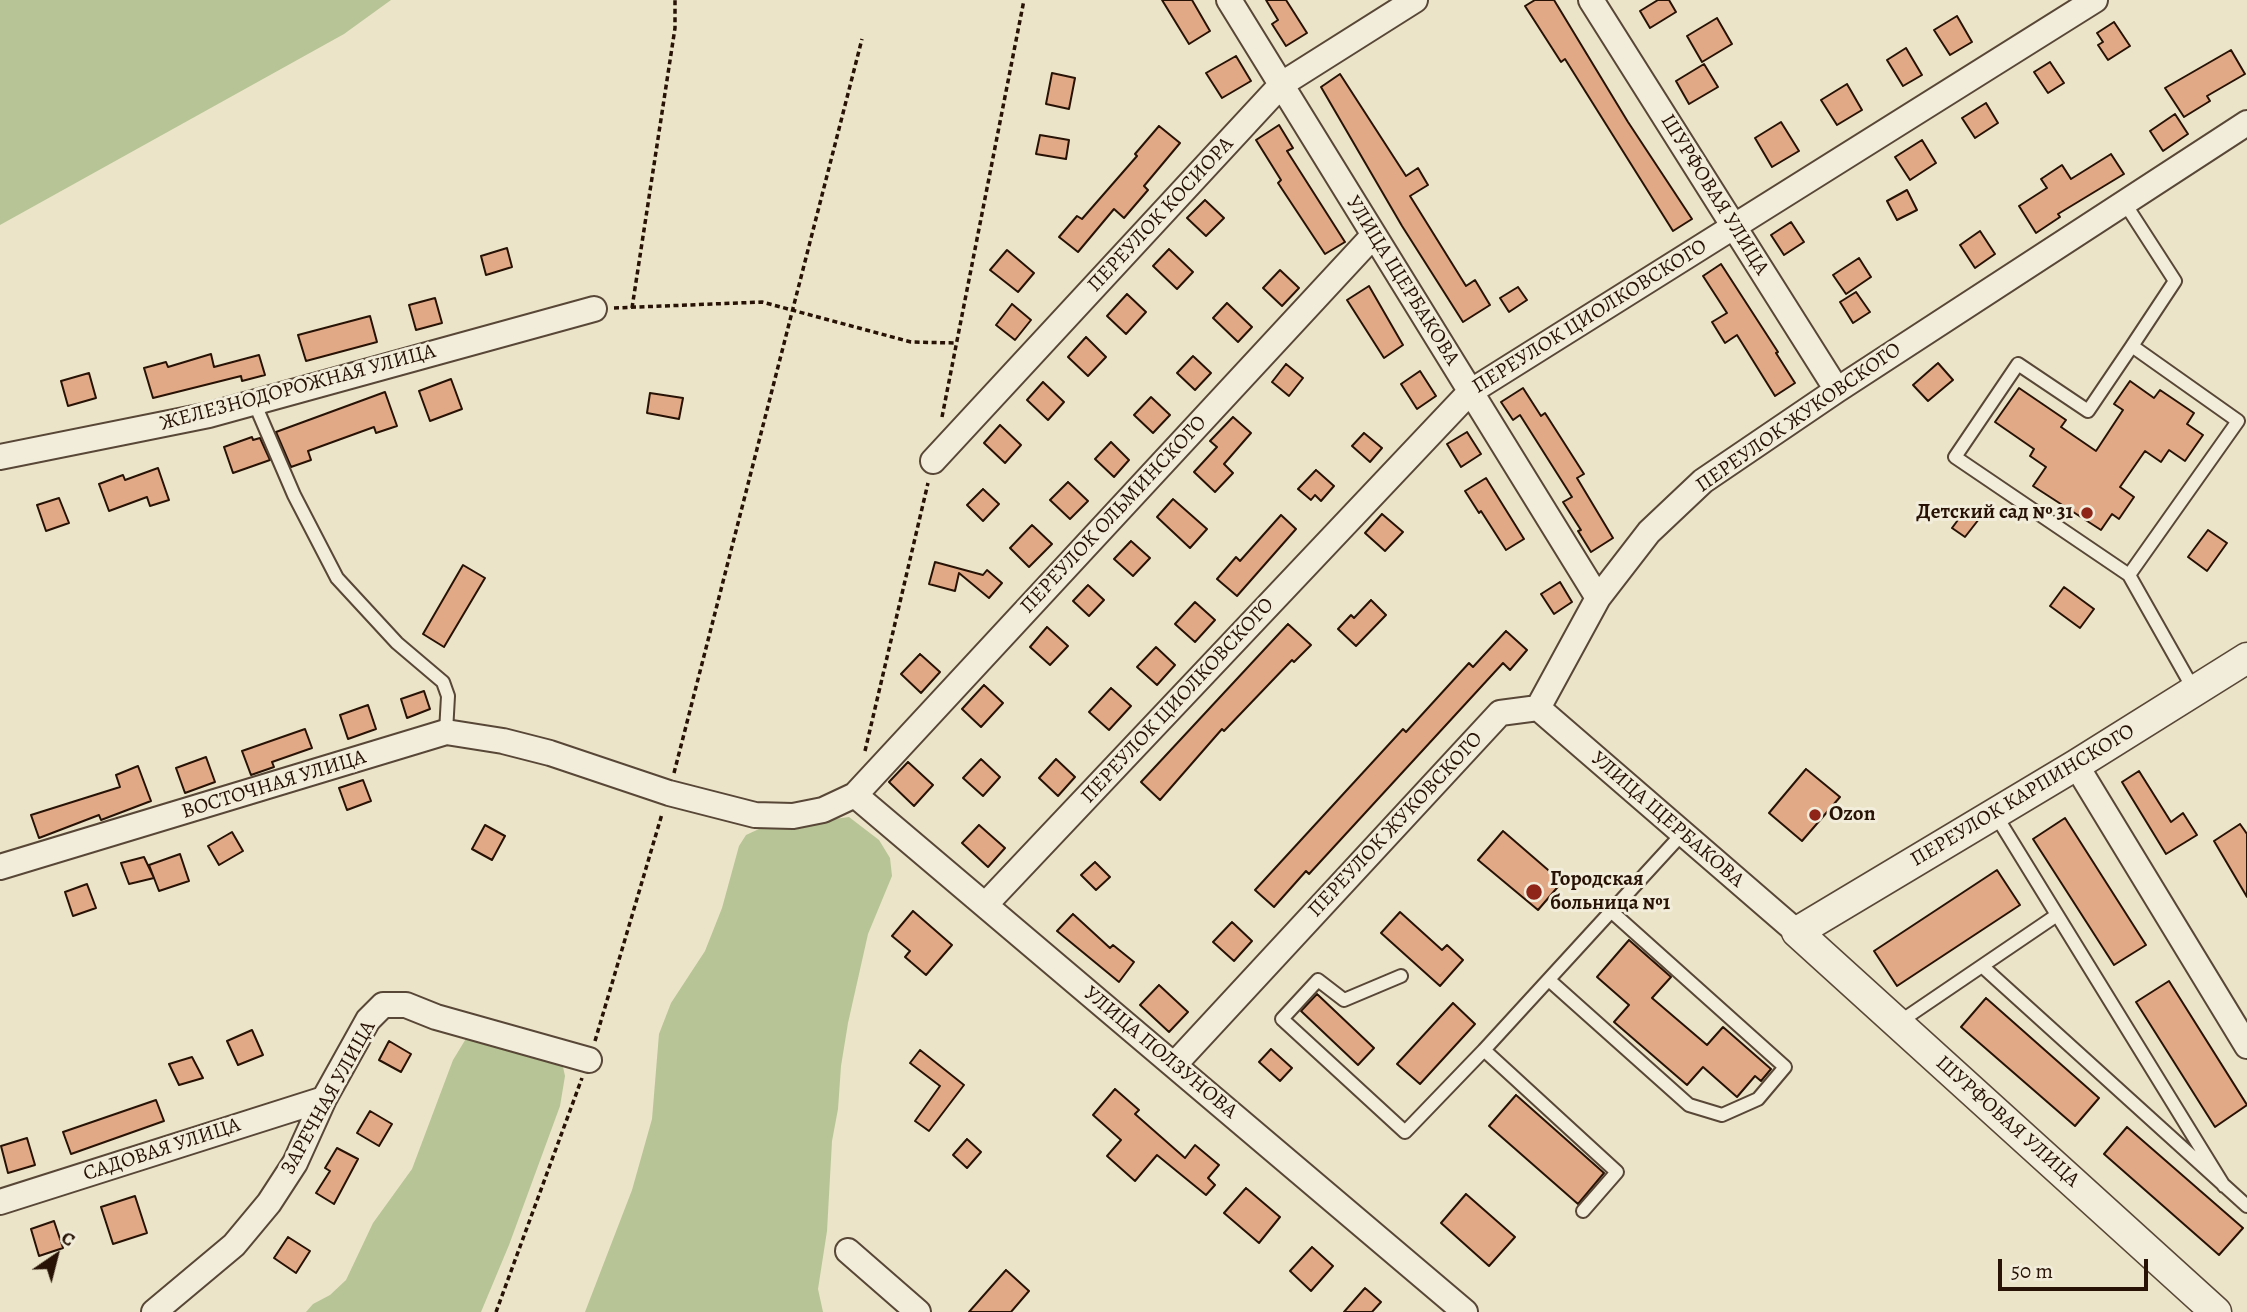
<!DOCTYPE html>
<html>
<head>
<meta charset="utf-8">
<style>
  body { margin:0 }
  #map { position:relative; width:2247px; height:1312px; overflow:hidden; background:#ebe4c8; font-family:Alegreya,serif }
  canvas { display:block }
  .north { position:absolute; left:21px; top:1221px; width:70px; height:70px; -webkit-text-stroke:5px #f2eddb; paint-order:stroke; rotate:35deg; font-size:19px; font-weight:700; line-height:28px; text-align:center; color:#271205 }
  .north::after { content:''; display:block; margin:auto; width:24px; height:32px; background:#271205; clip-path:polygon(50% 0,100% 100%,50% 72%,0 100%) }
  .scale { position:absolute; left:1998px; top:1259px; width:150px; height:32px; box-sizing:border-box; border:4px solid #271205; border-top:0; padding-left:9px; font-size:21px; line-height:24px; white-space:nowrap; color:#271205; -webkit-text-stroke:5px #f2eddb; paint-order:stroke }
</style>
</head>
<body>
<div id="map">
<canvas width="2247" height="1312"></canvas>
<div class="north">С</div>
<div class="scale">50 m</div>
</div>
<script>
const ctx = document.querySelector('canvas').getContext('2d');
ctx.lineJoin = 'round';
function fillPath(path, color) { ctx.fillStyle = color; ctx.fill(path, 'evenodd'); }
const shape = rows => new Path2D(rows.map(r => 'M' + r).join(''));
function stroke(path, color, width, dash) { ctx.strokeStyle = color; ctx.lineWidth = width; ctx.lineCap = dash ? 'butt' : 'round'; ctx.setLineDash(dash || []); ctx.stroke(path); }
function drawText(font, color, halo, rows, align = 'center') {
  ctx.font = font + ' Alegreya,serif'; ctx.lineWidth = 6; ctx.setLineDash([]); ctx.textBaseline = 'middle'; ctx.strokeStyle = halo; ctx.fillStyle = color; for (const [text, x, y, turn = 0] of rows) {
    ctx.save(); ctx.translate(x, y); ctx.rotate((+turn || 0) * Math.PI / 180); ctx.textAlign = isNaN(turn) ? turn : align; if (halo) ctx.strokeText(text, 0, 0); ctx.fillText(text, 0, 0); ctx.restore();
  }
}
fillPath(shape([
  [0,0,391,0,344,34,0,225],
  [849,817,879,840,890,858,892,876,868,934,848,1023,841,1066,838,1109,832,1141,827,1231,818,1289,823,1312,585,1312,632,1190,652,1119,659,1034,671,1003,705,951,722,908,739,846,746,835,759,829],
  [467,1037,556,1061,563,1067,565,1076,560,1106,509,1245,481,1312,306,1312,313,1304,330,1295,346,1280,373,1223,412,1169,453,1060]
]), '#b7c496');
const building = shape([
  [1162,0,1192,0,1210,31,1189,44,1162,0],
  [1266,0,1286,0,1307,33,1286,46,1272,24,1278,20,1266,0],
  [1535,0,1554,0,1628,122,1692,219,1673,231,1565,59,1561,62,1525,6,1535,0],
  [1658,0,1669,0,1676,12,1650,28,1640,11,1658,0],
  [1957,16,1972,42,1950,55,1934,30,1957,16],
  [1717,18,1732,44,1702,62,1687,36,1717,18],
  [2114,22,2130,46,2108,60,2098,45,2103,42,2097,33,2114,22],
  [1906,48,1922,75,1903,86,1887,60,1906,48],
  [2231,50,2245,74,2207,96,2210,101,2184,117,2165,88,2231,50],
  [1236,56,1251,81,1222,98,1206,73,1236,56],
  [2050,62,2064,83,2048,93,2034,72,2050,62],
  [1704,64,1718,87,1689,104,1676,81,1704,64],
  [1052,73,1075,78,1069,109,1046,104,1052,73],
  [1340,74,1406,176,1418,168,1428,185,1410,196,1466,286,1475,280,1490,305,1463,322,1402,226,1321,87,1340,74],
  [1847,84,1862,110,1837,125,1821,100,1847,84],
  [1986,103,1998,123,1975,138,1962,118,1986,103],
  [2175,114,2188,134,2163,151,2150,131,2175,114],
  [1781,122,1799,151,1772,167,1755,138,1781,122],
  [1279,125,1293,148,1287,151,1345,242,1325,254,1278,183,1281,180,1256,140,1279,125],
  [1159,126,1180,143,1144,186,1148,190,1124,218,1114,209,1078,252,1059,237,1077,216,1082,219,1137,156,1135,154,1159,126],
  [1040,135,1069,140,1066,159,1036,154,1040,135],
  [1922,140,1936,163,1910,180,1895,157,1922,140],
  [2111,154,2124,174,2058,214,2060,217,2036,233,2019,206,2047,188,2041,179,2062,165,2071,179,2111,154],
  [1907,190,1917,210,1897,220,1887,201,1907,190],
  [1205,200,1224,218,1206,236,1187,218,1205,200],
  [1791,222,1804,242,1784,255,1771,235,1791,222],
  [1980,231,1995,254,1975,268,1960,245,1980,231],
  [507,248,512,267,486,275,481,256,507,248],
  [1169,249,1193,272,1177,289,1153,266,1169,249],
  [1007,250,1034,273,1018,292,990,270,1007,250],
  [1859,258,1871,277,1846,294,1833,275,1859,258],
  [1721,264,1778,352,1776,353,1795,383,1775,396,1737,335,1725,343,1712,322,1727,313,1703,276,1721,264],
  [1280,270,1299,288,1282,306,1263,288,1280,270],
  [1369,286,1403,345,1384,358,1347,300,1369,286],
  [1518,287,1527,300,1509,312,1500,298,1518,287],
  [1856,292,1870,312,1853,323,1840,302,1856,292],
  [1127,294,1146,312,1126,334,1107,316,1127,294],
  [435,298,442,323,416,330,409,305,435,298],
  [1227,303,1252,327,1238,342,1213,318,1227,303],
  [1012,304,1031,320,1015,340,996,325,1012,304],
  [370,316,377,342,306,361,298,335,370,316],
  [1086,337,1106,357,1088,376,1068,357,1086,337],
  [211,354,214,367,259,355,265,375,242,381,241,376,153,398,144,368,166,362,168,367,211,354],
  [1193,356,1211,373,1195,390,1177,373,1193,356],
  [1938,363,1953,380,1928,401,1913,385,1938,363],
  [1286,364,1303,378,1289,396,1272,382,1286,364],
  [1420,371,1436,396,1417,409,1401,384,1420,371],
  [89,373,96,398,68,406,61,381,89,373],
  [451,379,462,409,430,421,419,391,451,379],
  [2130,381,2154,398,2160,390,2194,413,2187,424,2203,435,2185,461,2169,450,2161,462,2145,451,2120,487,2134,497,2119,519,2112,514,2101,530,2033,486,2046,467,2030,456,2034,449,1995,422,2019,388,2066,420,2061,427,2096,451,2123,410,2114,404,2130,381],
  [1043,382,1064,402,1048,420,1027,400,1043,382],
  [1523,388,1541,416,1545,413,1584,474,1577,478,1613,538,1591,552,1578,531,1581,530,1563,502,1572,497,1520,415,1513,420,1501,402,1523,388],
  [385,392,397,426,376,433,374,427,308,451,311,460,291,467,276,432,385,392],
  [650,393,683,398,679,419,647,413,650,393],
  [1151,397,1170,415,1153,433,1134,415,1151,397],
  [1233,417,1251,433,1224,464,1233,473,1215,492,1194,472,1217,447,1210,441,1233,417],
  [1000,425,1021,445,1005,463,984,443,1000,425],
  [1467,432,1481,454,1461,467,1447,444,1467,432],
  [1364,433,1382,448,1370,462,1352,446,1364,433],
  [252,437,253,440,260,438,270,460,233,473,224,447,252,437],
  [1111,442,1129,460,1114,477,1095,459,1111,442],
  [158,468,169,500,150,506,147,497,109,511,99,484,123,475,125,480,158,468],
  [1316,470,1334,486,1321,501,1315,495,1311,500,1298,489,1316,470],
  [1486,478,1524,539,1506,550,1481,511,1479,513,1465,491,1486,478],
  [1068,482,1088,501,1070,519,1050,500,1068,482],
  [983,489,999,504,983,521,967,505,983,489],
  [59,498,69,523,46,531,37,505,59,498],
  [1173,499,1207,529,1190,548,1157,517,1173,499],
  [1966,509,1979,519,1965,537,1952,528,1966,509],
  [1382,514,1403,532,1385,551,1365,533,1382,514],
  [1281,515,1296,529,1237,596,1217,579,1236,557,1240,561,1281,515],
  [1032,525,1052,544,1029,567,1010,548,1032,525],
  [2208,530,2227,543,2207,571,2188,557,2208,530],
  [1131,541,1150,558,1133,576,1114,559,1131,541],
  [935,562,983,575,987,570,1002,583,989,598,959,573,955,591,929,584,935,562],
  [463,565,485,578,444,647,423,634,463,565],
  [1560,582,1572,602,1554,614,1541,594,1560,582],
  [1088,585,1104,600,1089,616,1073,601,1088,585],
  [2064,587,2094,609,2080,628,2050,606,2064,587],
  [1371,600,1386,615,1356,646,1338,629,1351,615,1354,618,1371,600],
  [1195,602,1215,620,1195,642,1175,624,1195,602],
  [1288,624,1311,645,1294,662,1292,660,1224,731,1222,729,1160,800,1141,782,1288,624],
  [1047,627,1068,646,1050,665,1030,647,1047,627],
  [1506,631,1527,650,1510,670,1503,663,1309,874,1306,871,1274,907,1255,890,1403,729,1406,732,1469,663,1473,667,1506,631],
  [1156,647,1175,665,1157,685,1137,667,1156,647],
  [920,654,940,672,921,693,901,674,920,654],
  [984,685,1003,703,981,727,962,709,984,685],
  [1111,688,1131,706,1109,730,1089,712,1111,688],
  [424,691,430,709,407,718,401,699,424,691],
  [368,705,376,729,348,739,340,715,368,705],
  [305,729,312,748,272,762,274,767,251,775,242,751,305,729],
  [206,757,215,782,185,793,176,768,206,757],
  [981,759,1000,777,983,796,963,778,981,759],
  [1056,759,1075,777,1058,796,1039,778,1056,759],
  [908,762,933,785,914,806,889,782,908,762],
  [138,766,151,801,101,820,99,815,39,838,31,815,120,787,116,775,138,766],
  [1806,769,1840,797,1802,841,1769,813,1806,769],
  [2139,771,2171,822,2183,813,2197,835,2166,854,2122,782,2139,771],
  [363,780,371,801,347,810,339,788,363,780],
  [2065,818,2146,945,2114,965,2033,839,2065,818],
  [2240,824,2247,834,2247,897,2214,841,2240,824],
  [485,825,505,836,492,860,472,849,485,825],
  [979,825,1005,848,988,867,962,843,979,825],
  [1503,831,1562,882,1538,910,1478,860,1503,831],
  [232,832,243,851,219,865,208,846,232,832],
  [180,854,189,881,159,891,149,865,180,854],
  [144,857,154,878,129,884,121,863,144,857],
  [1095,862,1110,877,1096,890,1081,875,1095,862],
  [1997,870,2020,905,1897,986,1874,951,1997,870],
  [87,884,96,908,73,916,65,892,87,884],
  [913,911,952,945,926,975,905,957,910,951,892,936,913,911],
  [1400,912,1442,950,1447,945,1463,960,1440,986,1381,933,1400,912],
  [1073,914,1110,948,1113,945,1134,962,1119,982,1057,931,1073,914],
  [1232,922,1252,941,1234,961,1213,942,1232,922],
  [1629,940,1671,977,1652,998,1707,1045,1723,1027,1771,1069,1761,1081,1755,1076,1737,1097,1703,1067,1687,1085,1614,1022,1629,1005,1597,977,1629,940],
  [2169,981,2247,1105,2215,1127,2136,1002,2169,981],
  [1159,985,1188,1012,1169,1032,1140,1005,1159,985],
  [1317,994,1374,1048,1358,1065,1301,1011,1317,994],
  [1986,998,2099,1098,2075,1126,1961,1027,1986,998],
  [1453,1003,1475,1024,1420,1084,1397,1064,1453,1003],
  [252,1030,263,1055,238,1065,227,1041,252,1030],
  [389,1041,411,1054,401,1072,379,1060,389,1041],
  [1271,1049,1292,1068,1280,1081,1259,1062,1271,1049],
  [920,1050,964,1085,929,1131,915,1121,940,1086,910,1063,920,1050],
  [192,1057,203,1078,179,1085,169,1064,192,1057],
  [1115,1089,1139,1110,1135,1114,1185,1158,1195,1145,1219,1165,1208,1178,1215,1185,1206,1195,1157,1155,1135,1181,1107,1156,1121,1140,1093,1115,1115,1089],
  [1516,1095,1604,1173,1578,1204,1489,1126,1516,1095],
  [156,1100,164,1121,71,1154,63,1132,156,1100],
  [370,1111,392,1124,379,1146,357,1133,370,1111],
  [2127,1127,2243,1228,2219,1255,2104,1154,2127,1127],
  [27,1138,35,1165,8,1173,1,1146,27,1138],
  [967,1139,981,1152,967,1168,953,1155,967,1139],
  [337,1148,358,1159,334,1204,316,1193,330,1171,325,1168,337,1148],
  [1246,1188,1280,1217,1259,1243,1224,1213,1246,1188],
  [1466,1194,1515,1237,1489,1266,1441,1223,1466,1194],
  [135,1196,147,1233,113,1244,101,1207,135,1196],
  [54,1221,63,1248,39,1256,31,1229,54,1221],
  [288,1237,310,1251,296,1273,274,1258,288,1237],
  [1312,1247,1333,1266,1311,1291,1290,1271,1312,1247],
  [1006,1270,1029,1291,1011,1312,969,1312,1006,1270],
  [1365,1288,1381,1302,1372,1312,1344,1312,1365,1288]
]);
fillPath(building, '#e2a987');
stroke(building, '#271205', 2);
const service = shape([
  [2124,202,2175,281,2132,346,2238,421,2129,575,2194,690],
  [254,402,294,495,337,578,397,643,443,682,448,696,446,732],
  [2129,575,1955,457,2018,364,2088,411,2132,346],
  [1995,814,2224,1186],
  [1982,966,2247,1206],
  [1401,976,1344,1000,1318,980,1282,1019,1405,1132,1484,1050],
  [1549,980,1689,1105,1722,1115,1758,1099,1785,1067,1612,912],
  [1898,1023,2057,915],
  [1583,1211,1617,1172,1484,1050,1682,834]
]);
const minor = shape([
  [1229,0,1598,598],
  [1591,0,1837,390],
  [0,457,209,415,594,309],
  [933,461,1282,84,1415,0],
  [1538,708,1797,932],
  [2076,765,2247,1046],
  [855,795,1465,1312],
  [0,867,446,732,503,741,550,753,669,793,755,815,793,816,823,810,855,795,1373,236],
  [985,905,1470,392,2095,0],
  [1174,1065,1500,713,1538,708,1598,598,1649,532,1703,481,1837,390,2247,123],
  [0,1202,324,1099],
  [848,1251,918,1312],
  [154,1312,234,1245,269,1203,295,1163,324,1099,368,1020,383,1005,406,1005,436,1017,589,1060]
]);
const tertiary = shape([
  [2216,1312,1797,932,2076,765,2247,658]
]);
stroke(service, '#584636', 16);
stroke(minor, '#584636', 28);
stroke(tertiary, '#584636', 33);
stroke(shape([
  [614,308,762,302,911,342,956,343],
  [632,308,675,28,675,0],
  [942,417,1024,0],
  [865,751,928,483],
  [674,773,862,39],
  [595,1041,662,814],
  [496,1312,582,1078]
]), '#271205', 3.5, [5, 3.5]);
stroke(service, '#f2eddb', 12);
stroke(minor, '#f2eddb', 24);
stroke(tertiary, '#f2eddb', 30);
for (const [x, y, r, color] of [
  [2087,513,7,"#8f2418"],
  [1815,815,7,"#8f2418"],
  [1534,892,9,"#8f2418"]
]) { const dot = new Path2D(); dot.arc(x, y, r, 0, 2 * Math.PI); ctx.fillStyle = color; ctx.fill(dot); stroke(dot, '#f2eddb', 2.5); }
drawText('21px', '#271205', '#f2eddb', [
  ["ШУРФОВАЯ УЛИЦА",1714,195,58],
  ["ПЕРЕУЛОК КОСИОРА",1161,215,-47],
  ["УЛИЦА ЩЕРБАКОВА",1402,281,58],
  ["ПЕРЕУЛОК ЦИОЛКОВСКОГО",1590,317,-32],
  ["ЖЕЛЕЗНОДОРОЖНАЯ УЛИЦА",298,388,-15],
  ["ПЕРЕУЛОК ЖУКОВСКОГО",1799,418,-35],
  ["ПЕРЕУЛОК ОЛЬМИНСКОГО",1114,515,-47],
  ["ПЕРЕУЛОК ЦИОЛКОВСКОГО",1178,701,-47],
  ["ВОСТОЧНАЯ УЛИЦА",274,785,-17],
  ["ПЕРЕУЛОК КАРПИНСКОГО",2023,796,-31],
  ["УЛИЦА ЩЕРБАКОВА",1667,820,41],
  ["ПЕРЕУЛОК ЖУКОВСКОГО",1396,825,-47],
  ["УЛИЦА ПОЛЗУНОВА",1160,1053,40],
  ["ЗАРЕЧНАЯ УЛИЦА",329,1098,-61],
  ["ШУРФОВАЯ УЛИЦА",2007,1122,42],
  ["САДОВАЯ УЛИЦА",162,1150,-18]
]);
drawText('bold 21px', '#271205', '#f2eddb', [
  ["Детский сад № 31",2073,513,"right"],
  ["Ozon",1829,815],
  ["Городская",1550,880],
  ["больница №1",1550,904]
], 'left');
</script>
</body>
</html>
